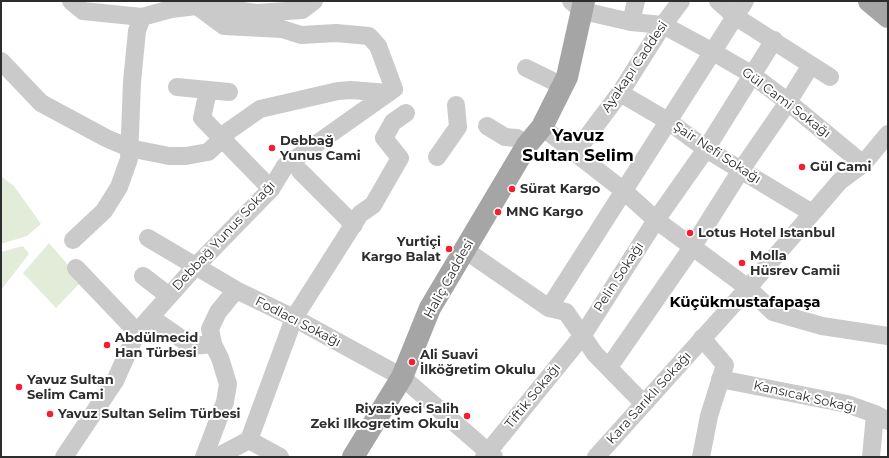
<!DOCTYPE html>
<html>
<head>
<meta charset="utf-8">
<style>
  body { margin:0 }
  #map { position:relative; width:889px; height:458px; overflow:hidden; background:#fff; font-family:Montserrat,sans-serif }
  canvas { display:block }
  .frame { position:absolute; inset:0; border:2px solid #2d2d2d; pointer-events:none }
</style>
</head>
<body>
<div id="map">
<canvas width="889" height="458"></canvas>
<div class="frame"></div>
</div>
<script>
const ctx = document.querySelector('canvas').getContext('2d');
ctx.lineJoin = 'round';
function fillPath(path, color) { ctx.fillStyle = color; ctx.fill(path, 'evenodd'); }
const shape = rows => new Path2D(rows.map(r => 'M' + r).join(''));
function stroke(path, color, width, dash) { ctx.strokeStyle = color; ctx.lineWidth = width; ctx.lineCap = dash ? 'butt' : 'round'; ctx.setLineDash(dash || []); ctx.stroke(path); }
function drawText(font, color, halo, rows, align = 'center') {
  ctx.font = font + ' Montserrat,sans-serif'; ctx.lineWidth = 4; ctx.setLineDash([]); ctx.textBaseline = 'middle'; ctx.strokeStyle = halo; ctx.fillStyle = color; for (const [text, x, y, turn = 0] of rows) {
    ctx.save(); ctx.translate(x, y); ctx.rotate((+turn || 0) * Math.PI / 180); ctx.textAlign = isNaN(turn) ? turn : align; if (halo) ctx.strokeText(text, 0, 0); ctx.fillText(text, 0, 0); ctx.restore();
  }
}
fillPath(shape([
  [1,176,14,186,41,224,27,236,1,244],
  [49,243,82,281,56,308,23,273],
  [23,246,29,254,1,290,1,252]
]), '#e3ecd8');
stroke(shape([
  [71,1,83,11,142,17,171,9,197,6,209,6,256,13,302,10,314,1],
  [571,1,583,11,631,22,663,25,713,52,751,74,788,102,863,164],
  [718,1,736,17,830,77],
  [631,22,636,1],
  [1,61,41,103,106,138,129,148,169,156,186,156,208,152,219,142,224,141],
  [526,68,563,86],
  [177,87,229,92],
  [208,91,202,118,271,189],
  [620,93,668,121,706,149,812,213],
  [487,126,505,137,517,138,527,145],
  [542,127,624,191,656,220,748,288,773,312,822,326,888,336],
  [220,137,260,109,338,91,351,90,388,93],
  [575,153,620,93,663,25,681,1],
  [437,157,458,127,456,105],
  [300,171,354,225],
  [148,238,236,290,294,318,402,377,494,457],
  [73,240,104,211,119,187,129,159,132,82,137,31,142,17],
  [465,250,549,308,566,312,595,354,644,404],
  [76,268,137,332],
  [143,276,169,296],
  [549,308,745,1],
  [150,317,192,346,213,344,220,358,228,384,225,402,204,457],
  [213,344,210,329,218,312,236,290],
  [609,367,693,246,741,170,788,102,811,65],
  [720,379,847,404,875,414,888,421],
  [249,440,280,457],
  [64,457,115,381,137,332,195,267,271,189,285,166,394,89,378,46,369,36,336,33,301,35,282,29,224,26,197,6],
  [217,457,249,440,294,318,360,214,373,205,400,158,384,138,393,122,406,113],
  [484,457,583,335,656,220,706,149,774,40],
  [596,457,748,288,840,181,863,164,888,134],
  [701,457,709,416,725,365,702,338],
  [871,457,875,414]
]), '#cacaca', 18);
stroke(shape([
  [869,1,888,17],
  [353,457,402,377,430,308,527,145,542,127,567,77,584,1]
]), '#a5a5a5', 22);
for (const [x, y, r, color] of [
  [272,148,4,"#f61d32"],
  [802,167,4,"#f61d32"],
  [512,189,4,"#f61d32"],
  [498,212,4,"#f61d32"],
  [690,233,4,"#f61d32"],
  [449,249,4,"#f61d32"],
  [742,263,4,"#f61d32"],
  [107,345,4,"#f61d32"],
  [412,362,4,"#f61d32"],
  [19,387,4,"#f61d32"],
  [50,414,4,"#f61d32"],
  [467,416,4,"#f61d32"]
]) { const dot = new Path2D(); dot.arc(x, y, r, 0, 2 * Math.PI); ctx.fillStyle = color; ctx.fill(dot); stroke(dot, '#fff', 1.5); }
drawText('13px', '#2d2d2d', '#fff', [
  ["Ayakapı Caddesi",635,67,-56],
  ["Gül Cami Sokağı",786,103,37],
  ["Şair Nefi Sokağı",717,153,33],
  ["Debbağ Yunus Sokağı",224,236,-47],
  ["Pelin Sokağı",619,277,-57],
  ["Haliç Caddesi",449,279,-61],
  ["Fodlacı Sokağı",298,322,27],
  ["Tiftik Sokağı",533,396,-51],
  ["Kansıcak Sokağı",805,397,13],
  ["Kara Sarıklı Sokağı",649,398,-48]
]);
drawText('bold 13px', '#2d2d2d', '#fff', [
  ["Debbağ",280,141],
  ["Yunus Cami",280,156],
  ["Gül Cami",810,167],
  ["Sürat Kargo",520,189],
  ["MNG Kargo",506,212],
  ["Lotus Hotel Istanbul",698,233],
  ["Yurtiçi",441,242,"right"],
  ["Kargo Balat",441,257,"right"],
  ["Molla",750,256],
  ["Hüsrev Camii",750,271],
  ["Abdülmecid",115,338],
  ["Han Türbesi",115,353],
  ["Ali Suavi",420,355],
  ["İlköğretim Okulu",420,370],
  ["Yavuz Sultan",27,380],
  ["Selim Cami",27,395],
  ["Riyaziyeci Salih",459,409,"right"],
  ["Zeki Ilkogretim Okulu",459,424,"right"],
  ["Yavuz Sultan Selim Türbesi",58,414]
], 'left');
drawText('bold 15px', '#000', '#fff', [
  ["Küçükmustafapaşa",745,303]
]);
drawText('bold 17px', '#000', '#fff', [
  ["Yavuz",578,136],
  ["Sultan Selim",578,156]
]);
</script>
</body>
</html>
